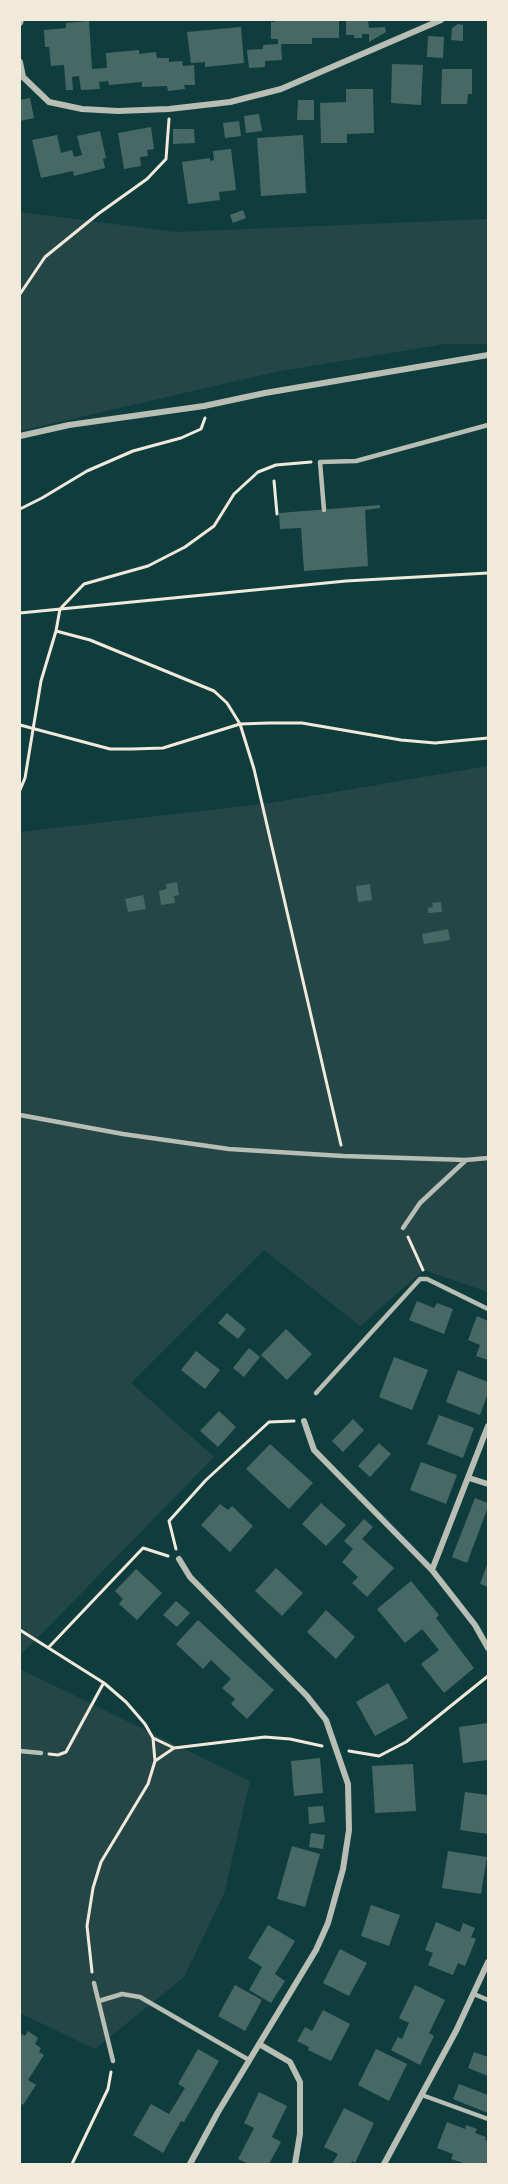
<!DOCTYPE html>
<html>
<head>
<meta charset="utf-8">
<style>
  body { margin:0 }
  #map { position:relative; width:508px; height:2184px; overflow:hidden; background:#0f3d3e; font-family:Barlow,sans-serif }
  canvas { display:block }
  .frame { position:absolute; inset:0; border:21px solid #f1e9da; pointer-events:none }
</style>
</head>
<body>
<div id="map">
<canvas width="508" height="2184"></canvas>
<div class="frame"></div>
</div>
<script>
const ctx = document.querySelector('canvas').getContext('2d');
ctx.lineJoin = 'round';
function fillPath(path, color) { ctx.fillStyle = color; ctx.fill(path, 'evenodd'); }
const shape = rows => new Path2D(rows.map(r => 'M' + r).join(''));
function stroke(path, color, width, dash) { ctx.strokeStyle = color; ctx.lineWidth = width; ctx.lineCap = dash ? 'butt' : 'round'; ctx.setLineDash(dash || []); ctx.stroke(path); }
fillPath(shape([
  [20,212,176,232,488,219,488,344,445,344,275,372,20,431],
  [488,766,488,1292,424,1270,360,1326,264,1250,131,1383,214,1457,20,1656,20,832,270,803],
  [20,1669,250,1781,224,1894,184,1977,95,2049,20,2013]
]), '#244646');
fillPath(shape([
  [275,20,339,20,339,38,312,38,312,44,281,44,282,60,265,61,265,67,249,68,247,50,263,49,263,45,278,44,278,39,271,39,271,22,275,22],
  [346,20,368,20,369,28,385,27,386,32,369,42,369,34,362,34,362,38,354,38,354,35,346,35],
  [89,21,92,69,107,68,106,53,139,50,139,54,156,52,157,58,169,58,169,62,182,61,183,66,194,65,195,85,184,85,185,89,168,91,167,86,142,87,142,82,109,85,108,81,99,82,100,89,81,90,79,76,72,77,73,90,66,90,64,65,51,66,49,47,45,47,44,30,66,28,66,23],
  [458,24,463,25,463,41,451,40,452,28],
  [241,27,244,63,205,67,205,62,191,63,187,32],
  [428,36,444,37,443,58,427,57],
  [392,64,423,65,421,105,391,103],
  [442,69,472,69,472,94,468,94,467,104,441,104],
  [346,89,373,89,374,133,347,134,347,143,321,143,320,103,346,102],
  [30,98,34,118,20,121,20,100],
  [298,100,314,100,314,120,297,120],
  [259,114,262,131,246,133,244,116],
  [239,121,241,136,225,138,223,123],
  [151,127,154,149,147,150,148,156,140,157,141,166,124,169,118,133],
  [173,129,194,129,195,143,173,144],
  [100,131,106,158,103,159,105,168,74,176,73,171,41,178,32,140,57,135,61,153,72,150,74,157,82,155,77,136],
  [303,135,306,193,261,196,257,138],
  [231,149,236,190,219,192,220,200,188,204,182,162,210,158,210,161,214,160,213,151],
  [243,210,246,218,233,223,230,215],
  [380,505,380,508,365,510,368,566,304,571,301,528,280,529,279,513],
  [177,882,179,895,174,896,175,903,161,905,159,891,167,889,166,884],
  [370,884,372,900,358,902,356,886],
  [143,895,146,909,128,912,125,899],
  [441,902,442,912,428,913,428,908,433,907,432,903],
  [448,929,450,940,424,944,422,934],
  [417,1301,434,1308,437,1303,453,1309,444,1334,409,1320],
  [227,1313,246,1329,238,1339,218,1323],
  [477,1316,488,1321,488,1360,476,1356,480,1345,468,1340],
  [286,1329,312,1354,287,1380,261,1355],
  [249,1348,260,1357,244,1377,233,1368],
  [196,1351,220,1370,205,1389,181,1370],
  [394,1357,428,1370,412,1410,379,1397],
  [458,1370,488,1382,488,1393,480,1415,446,1402],
  [219,1411,236,1427,218,1447,200,1431],
  [439,1415,474,1428,463,1458,427,1444],
  [353,1419,364,1430,343,1452,332,1441],
  [379,1443,391,1454,370,1477,358,1466],
  [270,1444,313,1483,289,1509,246,1469],
  [421,1462,457,1475,446,1504,410,1490],
  [475,1498,488,1503,488,1507,467,1563,452,1557],
  [321,1503,346,1525,326,1546,302,1524],
  [220,1504,228,1510,232,1506,253,1526,230,1552,201,1525],
  [364,1519,373,1527,362,1539,394,1568,367,1597,352,1583,358,1577,342,1562,353,1549,344,1541],
  [488,1562,488,1587,480,1584],
  [276,1568,303,1593,282,1616,255,1591],
  [136,1569,162,1593,137,1620,119,1604,123,1599,115,1591],
  [411,1581,439,1615,436,1618,474,1668,444,1693,421,1664,439,1650,422,1629,405,1643,377,1609],
  [176,1601,190,1613,177,1627,163,1615],
  [326,1610,355,1637,336,1659,307,1632],
  [198,1620,274,1690,247,1719,231,1704,235,1699,222,1688,231,1679,211,1660,203,1669,176,1644],
  [388,1683,408,1718,375,1736,356,1702],
  [488,1723,488,1760,463,1763,459,1727],
  [320,1758,323,1793,294,1796,291,1761],
  [413,1764,416,1811,375,1813,372,1766],
  [465,1792,488,1795,488,1834,460,1830],
  [323,1806,325,1822,309,1824,308,1807],
  [311,1833,325,1835,323,1849,309,1847],
  [292,1846,320,1854,305,1907,277,1899],
  [448,1851,487,1857,481,1894,442,1888],
  [371,1905,400,1915,389,1946,361,1936],
  [436,1922,460,1932,463,1923,475,1928,471,1937,476,1939,465,1966,458,1963,453,1975,428,1965,433,1953,425,1950],
  [268,1925,295,1941,275,1974,285,1981,271,2003,249,1990,262,1967,248,1958],
  [340,1949,367,1963,349,1996,323,1983],
  [235,1985,262,2000,245,2031,218,2016],
  [415,1985,445,2000,429,2033,434,2036,420,2065,391,2050,398,2037,402,2039,409,2023,399,2018],
  [323,2010,350,2024,331,2061,308,2050,309,2047,297,2041,305,2027,312,2031],
  [28,2031,38,2038,35,2044,41,2048,39,2052,44,2055,28,2080,36,2085,23,2105,20,2102,20,2033,25,2036],
  [198,2049,219,2061,184,2122,181,2121,163,2153,133,2135,151,2104,169,2114,185,2088,178,2084],
  [376,2049,407,2064,389,2101,358,2085],
  [474,2052,488,2057,488,2076,468,2068],
  [459,2084,488,2095,488,2113,453,2099],
  [259,2092,287,2106,272,2137,281,2142,269,2164,249,2164,238,2159,254,2128,244,2123],
  [344,2108,374,2123,355,2163,352,2161,351,2164,332,2164,338,2154,324,2147],
  [447,2122,465,2129,466,2125,477,2129,475,2133,486,2137,485,2140,488,2141,488,2164,466,2164,451,2159,453,2154,437,2148]
]), '#486865');
stroke(shape([
  [20,294,45,257,98,214,147,179,166,159,169,119],
  [274,481,277,514],
  [20,509,42,498,87,471,133,451,181,438,201,429,205,418],
  [20,613,346,581,488,573],
  [56,631,90,640,214,691,227,703,240,724,254,769,341,1145],
  [20,725,110,749,132,749,163,748,240,724,269,723,302,723,401,740,435,743,488,738],
  [20,790,25,778,41,681,56,631,60,609,84,584,148,566,185,547,214,526,234,494,258,472,276,465,311,462],
  [408,1237,423,1270],
  [176,1549,169,1521,206,1480,269,1422,294,1421],
  [20,1630,104,1683,126,1702,145,1724,153,1738,155,1761,148,1784,101,1862,93,1888,87,1926,92,1972],
  [49,1647,143,1548,168,1556],
  [153,1738,174,1748],
  [349,1751,379,1756,406,1742,488,1676],
  [49,1754,58,1755,66,1752,103,1684],
  [155,1761,174,1748,265,1737,290,1739,322,1746],
  [72,2164,108,2089,111,2072]
]), '#f1e9da', 3);
stroke(shape([
  [324,510,320,462,356,461,488,425],
  [20,1115,123,1134,229,1149,343,1156,466,1160,488,1158],
  [403,1228,420,1203,466,1160],
  [316,1393,420,1279,427,1279,488,1309],
  [20,1751,41,1753],
  [94,1983,113,2061],
  [474,1994,488,2000],
  [99,2001,122,1994,140,1997,249,2060],
  [422,2095,488,2119]
]), '#b8beb3', 4.5);
stroke(shape([
  [20,23,21,20],
  [20,62,23,77,49,102,82,109,118,111,169,109,230,102,281,89,441,20],
  [20,436,69,425,204,406,265,393,488,355],
  [304,1421,314,1450,432,1570,475,1625,488,1648],
  [469,1478,488,1484],
  [179,1559,190,1577,307,1696,326,1720,348,1784,349,1830,343,1869,328,1923,316,1950,218,2112,190,2164],
  [432,1570,488,1426],
  [259,2044,290,2062,300,2082,300,2134,295,2164],
  [384,2164,456,2031,488,1962]
]), '#b8beb3', 6);
</script>
</body>
</html>
